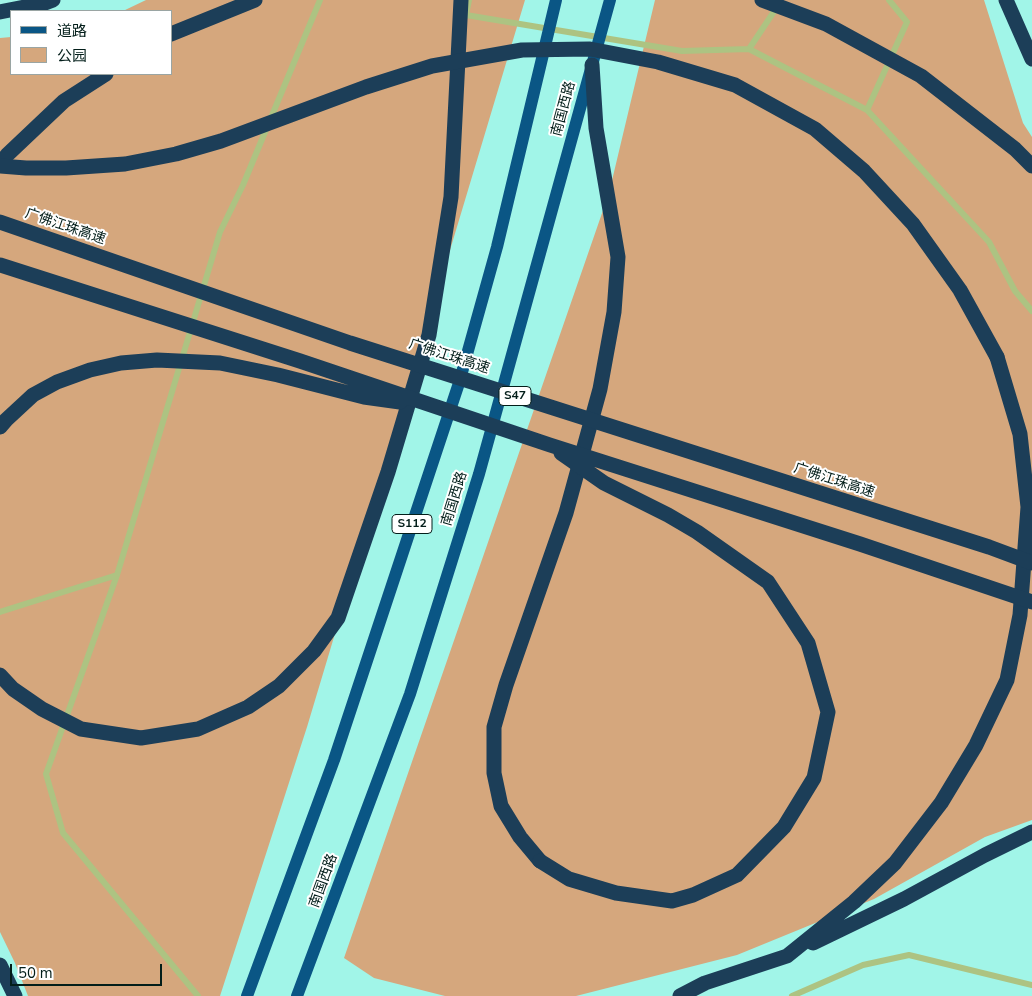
<!DOCTYPE html>
<html>
<head>
<meta charset="utf-8">
<style>
  body { margin:0 }
  #map { position:relative; width:1032px; height:996px; overflow:hidden; background:#a1f5e8; font-family:"Nunito Sans","Noto Sans SC",sans-serif }
  canvas { display:block }
  .legend { position:absolute; left:10px; top:10px; width:162px; height:65px; box-sizing:border-box; background:#fff; border:1px solid #9aa5a3; margin:0; padding:6px 9px; list-style:none; font-size:15px; color:#031e1a }
  .legend li { display:flex; align-items:center; gap:10px; height:25px }
  .legend b { width:25px; border:1px solid #9aa5a3 }
  .scale { position:absolute; left:10px; top:964px; width:152px; height:22px; box-sizing:border-box; border:2px solid #031e1a; border-top:0; padding-left:6px; font-size:15px; line-height:18px; white-space:nowrap; color:#031e1a; -webkit-text-stroke:4px #fff; paint-order:stroke }
</style>
</head>
<body>
<div id="map">
<canvas width="1032" height="996"></canvas>
<ul class="legend">
<li><b style="height:6px;background:#0a5685"></b>道路</li>
<li><b style="height:14px;background:#d5a77d"></b>公园</li>
</ul>
<div class="scale">50 m</div>
</div>
<script>
const ctx = document.querySelector('canvas').getContext('2d');
ctx.lineJoin = 'round';
function fillPath(path, color) { ctx.fillStyle = color; ctx.fill(path, 'evenodd'); }
const shape = rows => new Path2D(rows.map(r => 'M' + r).join(''));
function stroke(path, color, width, dash) { ctx.strokeStyle = color; ctx.lineWidth = width; ctx.lineCap = dash ? 'butt' : 'round'; ctx.setLineDash(dash || []); ctx.stroke(path); }
function drawText(font, color, halo, rows, align = 'center') {
  ctx.font = font + ' "Nunito Sans","Noto Sans SC",sans-serif'; ctx.lineWidth = 4; ctx.setLineDash([]); ctx.textBaseline = 'middle'; ctx.strokeStyle = halo; ctx.fillStyle = color; for (const [text, x, y, turn = 0] of rows) {
    ctx.save(); ctx.translate(x, y); ctx.rotate((+turn || 0) * Math.PI / 180); ctx.textAlign = isNaN(turn) ? turn : align; if (halo) ctx.strokeText(text, 0, 0); ctx.fillText(text, 0, 0); ctx.restore();
  }
}
fillPath(shape([
  [146,0,525,0,307,727,220,996,28,996,15,963,0,932,0,38,11,37,11,74,171,74,171,11,123,11],
  [655,0,984,0,1023,123,1032,137,1032,820,985,837,874,899,737,955,576,996,445,996,374,978,344,958,609,193]
]), '#d5a77d');
stroke(shape([
  [469,0,466,15,682,51,749,49,777,7],
  [889,0,907,22,867,110,989,242,1015,291,1032,311],
  [749,49,867,110],
  [117,575,46,774,63,833,198,996],
  [0,612,117,575,220,232,243,185,320,0],
  [792,996,863,965,909,955,1032,985]
]), '#adc382', 6);
stroke(shape([
  [247,996,334,760,459,383,497,247,556,0],
  [297,996,410,694,479,474,610,0]
]), '#0a5685', 12);
stroke(shape([
  [762,0,826,24,921,76,1015,149,1032,166],
  [1006,0,1032,59],
  [0,12,45,3,53,0],
  [171,34,255,0],
  [0,164,7,155,64,101,106,74],
  [0,675,13,689,42,709,81,729,141,738,198,729,248,707,279,686,314,651,338,618,388,472,429,335,451,197,461,0],
  [540,861,520,837,501,806,494,773,494,727,506,685,566,513,600,389,614,312,618,257,596,128,592,65],
  [813,943,904,899,985,855,1032,832],
  [0,965,15,996],
  [680,996,705,983,787,956,854,902,895,863,941,803,976,745,1007,680,1020,615,1028,507,1020,434,997,357]
]), '#1c3e58', 15);
stroke(shape([
  [0,166,26,168,66,168,125,164,176,154,221,141,366,87,432,66,522,50,590,49,658,62,735,85,815,129,864,171,913,224,960,290,997,357],
  [0,222,350,343,989,547,1032,563],
  [0,265,300,361,550,445,860,544,1032,602],
  [0,427,6,420,33,395,57,382,90,370,121,363,157,360,220,363,278,375,364,397,400,402],
  [540,861,569,879,616,893,672,901,693,895,737,875,784,827,814,778,828,712,808,643,768,582,697,532,668,515,604,483,561,453]
]), '#1c3e58', 15);
for (const [x, y, w] of [
  [515,396,32],
  [412,524,40]
]) { const box = new Path2D(); box.roundRect(x - w / 2, y - 9.5, w, 19, 4); ctx.fillStyle = '#fff'; ctx.fill(box); stroke(box, '#031e1a', 1); }
drawText('bold 12px', '#031e1a', null, [
  ["S47",515,396],
  ["S112",412,524]
]);
drawText('14px', '#031e1a', '#fff', [
  ["南国西路",564,109,-75],
  ["广佛江珠高速",65,227,19],
  ["广佛江珠高速",449,357,18],
  ["广佛江珠高速",834,481,18],
  ["南国西路",455,499,-73],
  ["南国西路",324,881,-70]
]);
</script>
</body>
</html>
